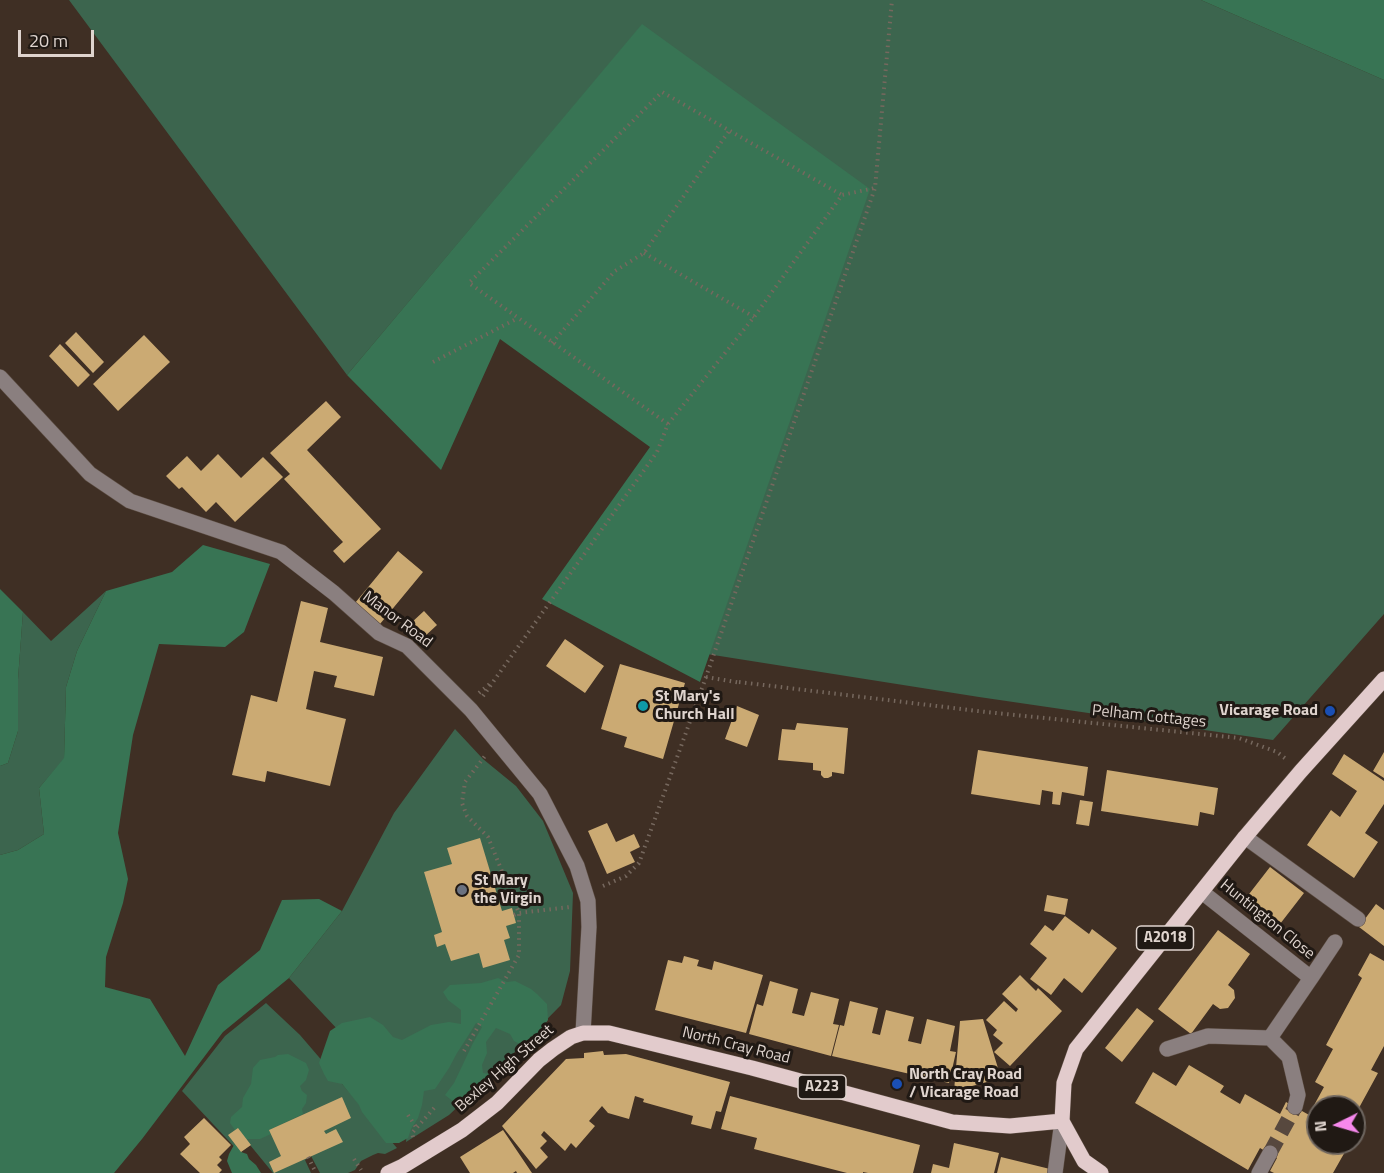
<!DOCTYPE html>
<html>
<head>
<meta charset="utf-8">
<style>
  body { margin:0 }
  #map { position:relative; width:1384px; height:1173px; overflow:hidden; background:#3f2f24; font-family:"Titillium Web",sans-serif }
  canvas { display:block }
  .north { position:absolute; left:1306px; top:1095px; width:60px; height:60px; box-sizing:border-box; background:#201914; border:2px solid #6c645e; border-radius:50%; rotate:265deg; font-size:16px; font-weight:700; line-height:24px; text-align:center; color:#dfd4ce }
  .north::after { content:''; display:block; margin:auto; width:21px; height:27px; background:#f688ec; clip-path:polygon(50% 0,100% 100%,50% 72%,0 100%) }
  .scale { position:absolute; left:18px; top:30px; width:76px; height:27px; box-sizing:border-box; border:3px solid #dfd4ce; border-top:0; padding-left:8px; font-size:18px; line-height:21px; white-space:nowrap; color:#dfd4ce; -webkit-text-stroke:4px #201914; paint-order:stroke }
</style>
</head>
<body>
<div id="map">
<canvas width="1384" height="1173"></canvas>
<div class="north">N</div>
<div class="scale">20 m</div>
</div>
<script>
const ctx = document.querySelector('canvas').getContext('2d');
ctx.lineJoin = 'round';
function fillPath(path, color) { ctx.fillStyle = color; ctx.fill(path, 'evenodd'); }
const shape = rows => new Path2D(rows.map(r => 'M' + r).join(''));
function stroke(path, color, width, dash) { ctx.strokeStyle = color; ctx.lineWidth = width; ctx.lineCap = dash ? 'butt' : 'round'; ctx.setLineDash(dash || []); ctx.stroke(path); }
function drawText(font, color, halo, rows, align = 'center') {
  ctx.font = font + ' "Titillium Web",sans-serif'; ctx.lineWidth = 6; ctx.setLineDash([]); ctx.textBaseline = 'middle'; ctx.strokeStyle = halo; ctx.fillStyle = color; for (const [text, x, y, turn = 0] of rows) {
    ctx.save(); ctx.translate(x, y); ctx.rotate((+turn || 0) * Math.PI / 180); ctx.textAlign = isNaN(turn) ? turn : align; if (halo) ctx.strokeText(text, 0, 0); ctx.fillText(text, 0, 0); ctx.restore();
  }
}
fillPath(shape([
  [69,0,1201,0,1384,80,1384,614,1273,740,979,697,707,654,642,25,347,375],
  [106,591,77,651,66,687,64,759,39,788,44,834,18,850,0,855,0,766,8,763,18,731,18,679,23,612,51,641],
  [455,729,483,759,516,786,543,821,573,893,570,971,561,1005,497,1070,449,1115,406,1142,409,1105,289,978,342,911,394,813],
  [266,1003,300,1035,397,1148,385,1154,378,1153,373,1155,361,1161,355,1170,348,1173,320,1173,311,1156,305,1160,311,1173,273,1173,250,1145,241,1152,243,1156,182,1091,225,1036]
]), '#3c654e');
fillPath(shape([
  [1201,0,1384,0,1384,80],
  [642,24,870,189,700,682,542,599,650,447,500,339,441,470,347,375],
  [203,545,270,564,244,632,225,647,159,644,133,735,118,833,128,879,123,903,106,957,105,987,150,999,185,1056,218,985,260,950,282,900,319,899,342,911,289,978,223,1032,142,1139,114,1173,0,1173,0,855,18,850,44,834,39,788,64,758,66,687,77,651,106,591,172,572],
  [0,589,23,612,18,679,18,731,8,763,0,766],
  [498,978,507,982,515,981,531,989,537,994,547,1004,548,1020,537,1035,525,1047,514,1041,510,1034,496,1028,486,1042,487,1053,482,1065,483,1073,489,1074,493,1081,466,1102,454,1102,445,1095,454,1083,473,1043,482,1027,476,1023,468,1036,457,1053,449,1068,435,1089,424,1091,422,1105,418,1118,411,1129,408,1138,399,1143,386,1143,362,1112,359,1105,342,1084,328,1081,324,1074,319,1063,330,1031,342,1023,370,1017,383,1025,393,1037,402,1040,431,1025,449,1022,461,1024,461,1010,448,1000,443,992,450,985,481,983],
  [288,1054,306,1063,309,1070,306,1080,300,1086,302,1091,307,1095,306,1103,302,1109,303,1114,269,1130,271,1134,260,1139,246,1139,238,1128,235,1130,230,1123,231,1117,242,1107,243,1098,251,1084,253,1068,260,1060,275,1057,278,1055],
  [234,1145,236,1145,241,1152,247,1154,249,1159,256,1165,261,1173,232,1173,227,1161,229,1154]
]), '#387454');
fillPath(shape([
  [76,332,104,362,93,373,65,343],
  [144,335,170,362,118,411,93,384],
  [60,344,90,375,78,387,49,356],
  [326,401,341,417,307,450,381,529,344,563,333,551,343,542,284,479,290,474,270,453],
  [218,454,241,478,263,457,283,477,235,522,216,502,206,512,182,487,179,489,166,476,187,456,201,471],
  [398,551,423,572,380,624,355,603],
  [301,601,328,608,320,642,383,657,374,696,334,687,337,676,314,671,306,709,346,719,330,786,267,771,265,782,232,775,251,695,277,702],
  [424,611,437,625,424,637,411,623],
  [565,639,604,666,585,693,546,666],
  [620,664,685,683,663,759,624,747,627,737,601,729],
  [737,706,759,715,747,747,725,739],
  [797,723,848,728,844,774,832,772,832,776,828,778,824,778,821,775,821,771,813,770,813,763,778,760,782,729,795,730],
  [978,750,1088,767,1084,796,1062,792,1060,805,1052,804,1053,792,1042,790,1040,805,971,794],
  [1384,752,1384,778,1373,771],
  [1344,754,1384,781,1384,804,1365,833,1378,842,1354,878,1307,845,1331,810,1340,817,1357,791,1332,774],
  [1107,770,1218,788,1214,815,1200,812,1198,826,1101,811],
  [1080,800,1093,802,1089,826,1076,824],
  [607,823,616,842,634,834,640,847,630,852,635,862,607,874,588,831],
  [480,838,502,911,512,908,516,923,506,926,510,938,504,940,510,960,483,968,479,953,451,961,445,944,437,947,434,935,442,932,424,872,452,864,447,848],
  [1270,867,1304,893,1280,924,1246,898],
  [1047,895,1068,899,1065,915,1044,911],
  [1376,904,1384,910,1384,946,1359,927],
  [1065,916,1089,934,1092,929,1117,948,1082,993,1064,978,1051,995,1030,979,1047,958,1030,944,1045,925,1053,931],
  [1218,930,1250,954,1228,985,1234,990,1235,998,1228,1008,1220,1009,1213,1004,1191,1034,1158,1009],
  [1370,953,1384,961,1384,1046,1371,1070,1378,1073,1354,1117,1354,1107,1318,1107,1318,1112,1312,1109,1324,1087,1315,1082,1333,1049,1326,1045,1362,978,1358,975],
  [684,956,699,960,697,966,712,970,714,961,763,975,746,1033,655,1010,668,960,682,963],
  [1020,975,1036,991,1038,988,1062,1011,1010,1066,994,1052,1003,1043,993,1035,997,1030,986,1020,1004,1001,1016,1012,1018,1009,1002,994],
  [770,981,798,989,792,1013,804,1016,811,992,839,999,833,1024,839,1025,831,1056,749,1034,757,1004,763,1006],
  [850,1001,878,1008,872,1033,880,1035,886,1010,914,1017,908,1041,921,1044,927,1019,955,1026,950,1051,956,1052,949,1083,832,1056,840,1025,844,1026],
  [1137,1008,1154,1021,1122,1062,1105,1048],
  [983,1019,1001,1078,954,1091,960,1021],
  [603,1051,604,1055,626,1054,730,1082,721,1112,716,1111,711,1129,691,1124,693,1116,643,1102,644,1099,635,1096,629,1119,608,1113,602,1106,589,1121,595,1126,576,1148,571,1143,565,1151,544,1131,541,1135,547,1141,540,1148,548,1157,536,1169,502,1126,566,1059,584,1058,584,1053],
  [1189,1065,1224,1086,1220,1092,1240,1104,1245,1094,1280,1114,1286,1102,1318,1120,1318,1143,1350,1143,1333,1173,1274,1173,1270,1171,1277,1158,1260,1148,1248,1170,1135,1103,1153,1072,1176,1086],
  [730,1096,920,1145,913,1173,868,1173,863,1172,863,1173,847,1173,754,1149,757,1138,721,1129],
  [342,1097,351,1118,324,1131,326,1134,336,1129,343,1142,274,1173,269,1162,281,1156,269,1130],
  [204,1118,231,1145,219,1157,222,1160,217,1165,222,1170,219,1173,200,1173,180,1154,190,1144,184,1137],
  [238,1128,251,1145,241,1152,228,1135],
  [503,1130,532,1173,517,1173,516,1171,513,1173,470,1173,460,1157],
  [954,1143,999,1153,994,1173,931,1173,933,1164,949,1168],
  [1001,1157,1050,1169,1049,1173,997,1173]
]), '#cbaa73');
stroke(shape([
  [1270,1153,1295,1107]
]), '#57483e', 15, [15, 8]);
const minor = shape([
  [0,377,90,474,130,501,281,552,334,593,379,633,407,646,471,710,540,794,577,866,588,901,589,927,583,1033],
  [1245,837,1358,919],
  [1311,978,1335,942],
  [1270,1038,1289,1057,1298,1095,1295,1107],
  [1167,1049,1208,1036,1270,1038,1311,978,1202,892],
  [1055,1173,1062,1121],
  [1259,1173,1270,1153]
]);
const major = shape([
  [1062,1121,1064,1083,1076,1049,1245,837,1301,771,1384,679],
  [1062,1121,1084,1161,1101,1173],
  [388,1173,403,1166,462,1130,497,1103,539,1060,553,1049,571,1037,583,1033,609,1033,752,1068,952,1122,1010,1126,1062,1121]
]);
stroke(minor, '#5c4d43', 16);
stroke(major, '#5c4d43', 16);
stroke(shape([
  [644,253,754,317],
  [552,343,615,271,644,253,729,131],
  [433,362,518,318],
  [668,424,469,283,662,92,842,195],
  [706,677,741,683],
  [739,682,986,712,1239,738,1277,752,1286,759],
  [479,693,492,682],
  [483,696,657,452,668,424,754,317,842,195,875,188],
  [603,886,626,876,639,863,706,677,875,188,892,0],
  [514,915,519,913,570,907],
  [464,1051,519,955,519,913,488,837,467,816,462,803,465,782,485,756],
  [408,1115,416,1127],
  [413,1137,412,1133,435,1107],
  [308,1157,316,1173],
  [354,1159,361,1170]
]), '#76685e', 4, [1.5, 4.5]);
stroke(minor, '#8a7f7f', 15);
stroke(major, '#e2cbcc', 15);
for (const [x, y, r, color] of [
  [643,706,6,"#0f9aa8"],
  [1330,711,6,"#1a4fb4"],
  [462,890,6,"#6b7280"],
  [897,1084,6,"#1a4fb4"]
]) { const dot = new Path2D(); dot.arc(x, y, r, 0, 2 * Math.PI); ctx.fillStyle = color; ctx.fill(dot); stroke(dot, '#201914', 2); }
for (const [x, y, w] of [
  [1165,938,57],
  [822,1087,48]
]) { const box = new Path2D(); box.roundRect(x - w / 2, y - 12, w, 24, 4.5); ctx.fillStyle = '#201914'; ctx.fill(box); stroke(box, '#dfd4ce', 1.5); }
drawText('bold 15px', '#dfd4ce', null, [
  ["A2018",1165,938],
  ["A223",822,1087]
]);
drawText('16px', '#dfd4ce', '#201914', [
  ["Manor Road",397,620,37],
  ["Pelham Cottages",1149,717,6],
  ["Huntington Close",1267,920,39],
  ["North Cray Road",736,1046,14],
  ["Bexley High Street",505,1069,-41]
]);
drawText('bold 16px', '#dfd4ce', '#201914', [
  ["St Mary's",655,697],
  ["Church Hall",655,715],
  ["Vicarage Road",1318,711,"right"],
  ["St Mary",474,881],
  ["the Virgin",474,899],
  ["North Cray Road",909,1075],
  ["/ Vicarage Road",909,1093]
], 'left');
</script>
</body>
</html>
